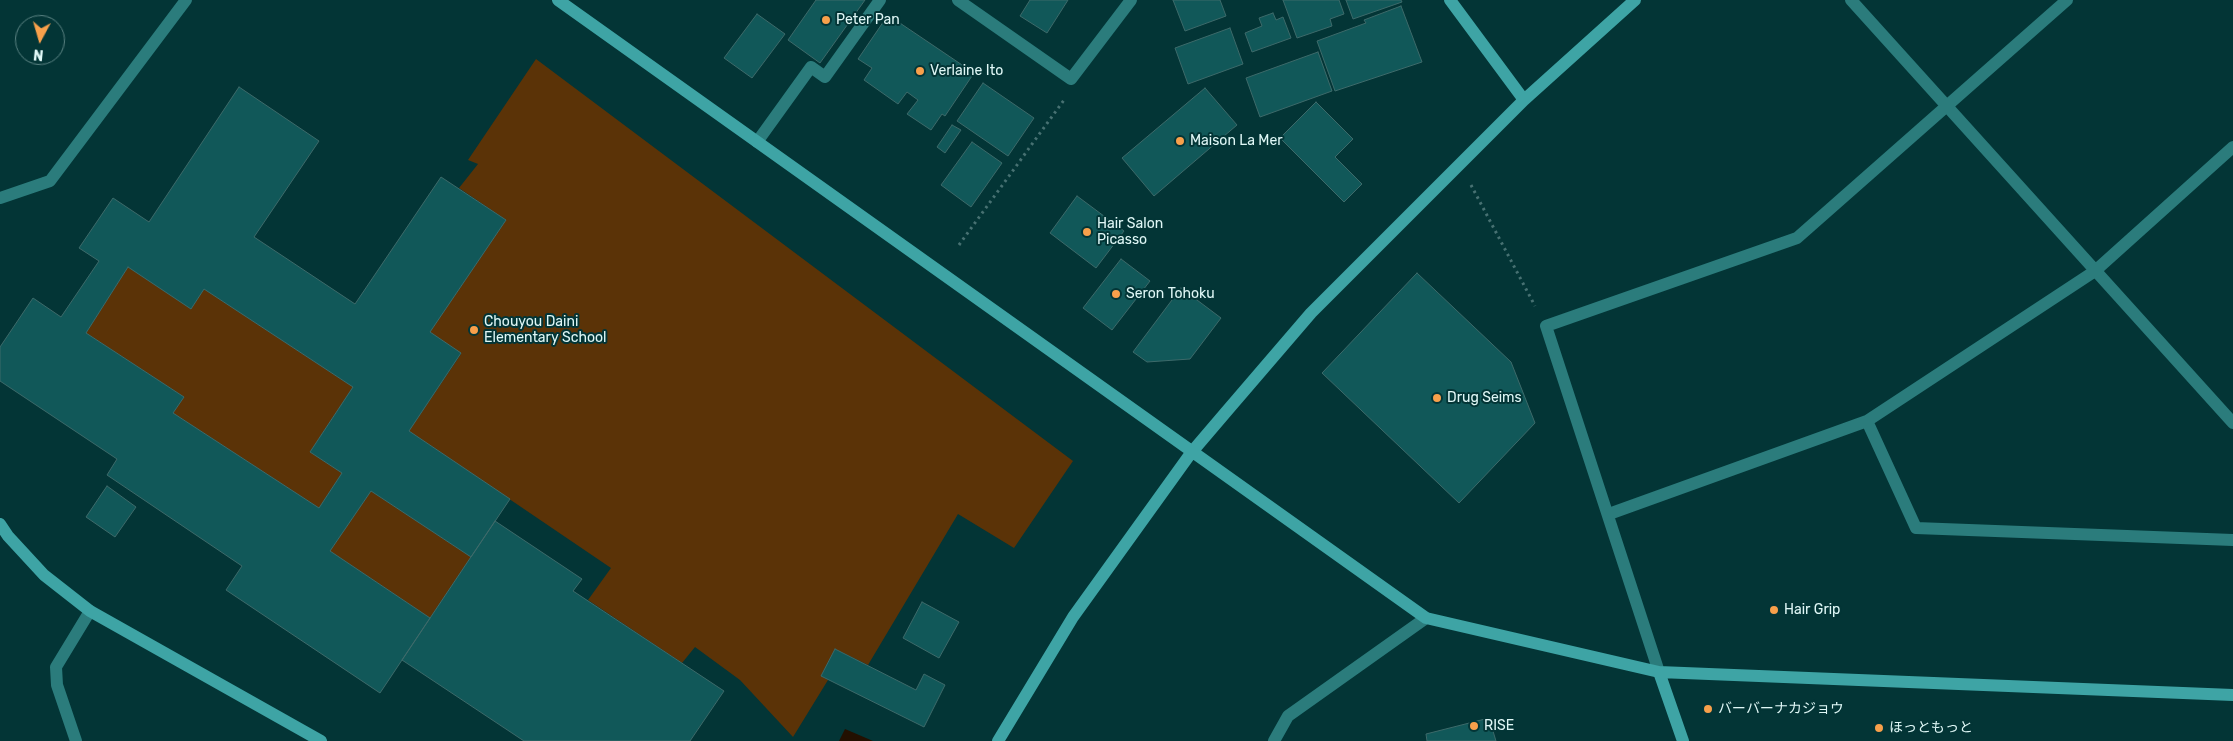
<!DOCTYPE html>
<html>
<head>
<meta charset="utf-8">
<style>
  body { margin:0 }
  #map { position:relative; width:2233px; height:741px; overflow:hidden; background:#033536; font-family:Rubik,sans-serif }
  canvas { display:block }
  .north { position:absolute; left:15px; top:15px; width:50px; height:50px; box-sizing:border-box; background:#033536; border:1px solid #5b8383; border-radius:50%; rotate:186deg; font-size:14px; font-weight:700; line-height:20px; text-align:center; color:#dff7f6 }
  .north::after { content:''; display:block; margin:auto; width:18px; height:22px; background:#f8a04b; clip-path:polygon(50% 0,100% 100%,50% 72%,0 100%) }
</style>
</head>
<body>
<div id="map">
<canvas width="2233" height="741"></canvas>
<div class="north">N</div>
</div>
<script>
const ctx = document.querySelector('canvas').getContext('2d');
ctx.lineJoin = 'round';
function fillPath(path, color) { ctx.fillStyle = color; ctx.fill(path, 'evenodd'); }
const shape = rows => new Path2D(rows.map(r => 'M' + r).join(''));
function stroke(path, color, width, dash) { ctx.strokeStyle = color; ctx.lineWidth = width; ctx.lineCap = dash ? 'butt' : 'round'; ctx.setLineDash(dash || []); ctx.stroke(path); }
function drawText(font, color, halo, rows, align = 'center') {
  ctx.font = font + ' Rubik,"Noto Sans JP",sans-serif'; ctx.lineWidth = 4; ctx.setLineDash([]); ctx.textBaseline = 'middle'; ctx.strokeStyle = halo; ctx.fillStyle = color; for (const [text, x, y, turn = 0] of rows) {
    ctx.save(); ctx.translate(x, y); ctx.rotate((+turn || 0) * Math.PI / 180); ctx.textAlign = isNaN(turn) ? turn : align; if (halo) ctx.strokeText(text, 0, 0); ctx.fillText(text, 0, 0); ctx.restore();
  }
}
fillPath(shape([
  [536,59,1073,461,1014,548,958,514,868,665,835,649,821,676,828,680,793,737,740,680,695,647,682,663,588,600,611,568,409,431,461,354,430,332,506,220,459,188,478,164,468,160],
  [128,267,191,309,204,289,353,387,310,452,342,473,319,508,173,413,184,397,86,333],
  [371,491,471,557,430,618,330,551]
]), '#5b3307');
fillPath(shape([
  [845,729,873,741,839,741]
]), '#231001');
const building = shape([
  [816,0,865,0,820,63,788,40,816,0],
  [1030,0,1068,0,1047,33,1020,16,1030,0],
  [1173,0,1220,0,1226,16,1185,31,1173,0],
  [1283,0,1339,0,1344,14,1330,19,1332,26,1297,38,1283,0],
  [1346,0,1401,0,1402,2,1353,19,1346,0],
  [1401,6,1422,62,1335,91,1317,41,1366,23,1364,20,1401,6],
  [1273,13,1276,20,1283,17,1291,38,1252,52,1245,33,1262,26,1259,18,1273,13],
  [757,14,785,34,752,78,724,58,757,14],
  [888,15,974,73,945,116,942,114,931,130,907,114,918,100,907,92,898,104,864,80,872,68,858,59,888,15],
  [1230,28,1243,64,1188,84,1175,48,1230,28],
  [1318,52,1332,91,1260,117,1246,78,1318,52],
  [983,83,1034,118,1008,156,957,121,983,83],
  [239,87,319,141,254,237,355,304,441,177,506,220,430,332,461,353,409,431,510,499,471,557,371,491,330,551,430,618,380,693,226,590,242,566,107,475,117,459,0,381,0,347,33,298,61,317,99,261,79,248,113,198,149,222,239,87],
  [128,267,191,309,204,289,353,387,310,452,342,473,319,508,173,413,184,397,86,333,128,267],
  [1205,88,1237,125,1154,196,1122,158,1205,88],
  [1316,102,1353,139,1335,157,1362,184,1344,202,1280,138,1316,102],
  [952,125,961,130,945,153,937,147,952,125],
  [972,142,1002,163,971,207,941,185,972,142],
  [1077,196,1124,231,1096,268,1050,233,1077,196],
  [1121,259,1150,281,1112,330,1083,308,1121,259],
  [1417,273,1511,362,1535,423,1459,503,1322,373,1417,273],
  [1181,288,1221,318,1190,359,1147,362,1133,352,1181,288],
  [107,486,136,507,115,537,86,517,107,486],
  [495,521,582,579,573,591,724,691,690,741,524,741,402,660,495,521],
  [922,602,959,622,939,658,903,638,922,602],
  [835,649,916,690,924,674,945,685,924,727,821,676,835,649],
  [1489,718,1496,741,1427,741,1426,734,1489,718]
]);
fillPath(building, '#115859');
stroke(building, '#3d6a6a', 1);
stroke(shape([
  [1471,185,1535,306],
  [959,245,1064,100]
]), '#477172', 3, [2.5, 4]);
stroke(shape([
  [757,142,811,67,825,77,880,0]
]), '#2b7c7c', 12);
stroke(shape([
  [958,0,1071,79,1131,0],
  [1851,0,2233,423],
  [0,198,50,181,186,0],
  [1867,421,1916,528,2233,540],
  [1609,514,1867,421,2095,271,2233,147],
  [1659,672,1546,326,1797,238,2067,0],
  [76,741,57,685,56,667,90,611],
  [1274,741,1288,716,1426,618]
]), '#2b7c7c', 12);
stroke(shape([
  [558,0,1426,618,1659,672,2233,695],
  [1450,0,1524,100],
  [0,524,8,536,44,575,90,611,321,741],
  [1659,672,1683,741],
  [998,741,1073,617,1191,453,1226,412,1311,313,1524,100,1635,0]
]), '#3ea4a5', 12);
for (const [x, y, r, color] of [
  [826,20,5,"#f8a04b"],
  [920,71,5,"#f8a04b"],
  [1180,141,5,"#f8a04b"],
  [1087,232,5,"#f8a04b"],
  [1116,294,5,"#f8a04b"],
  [474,330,5,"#f8a04b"],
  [1437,398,5,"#f8a04b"],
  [1774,610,5,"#f8a04b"],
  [1708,709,5,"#f8a04b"],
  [1474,726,5,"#f8a04b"],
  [1879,728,5,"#f8a04b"]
]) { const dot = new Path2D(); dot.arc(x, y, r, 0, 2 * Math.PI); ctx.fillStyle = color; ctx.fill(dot); stroke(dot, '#033536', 2); }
drawText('14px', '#dff7f6', '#033536', [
  ["Peter Pan",836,20],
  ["Verlaine Ito",930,71],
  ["Maison La Mer",1190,141],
  ["Hair Salon",1097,224],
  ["Picasso",1097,240],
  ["Seron Tohoku",1126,294],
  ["Chouyou Daini",484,322],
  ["Elementary School",484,338],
  ["Drug Seims",1447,398],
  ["Hair Grip",1784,610],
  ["バーバーナカジョウ",1718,709],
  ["RISE",1484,726],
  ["ほっともっと",1889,728]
], 'left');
</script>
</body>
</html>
